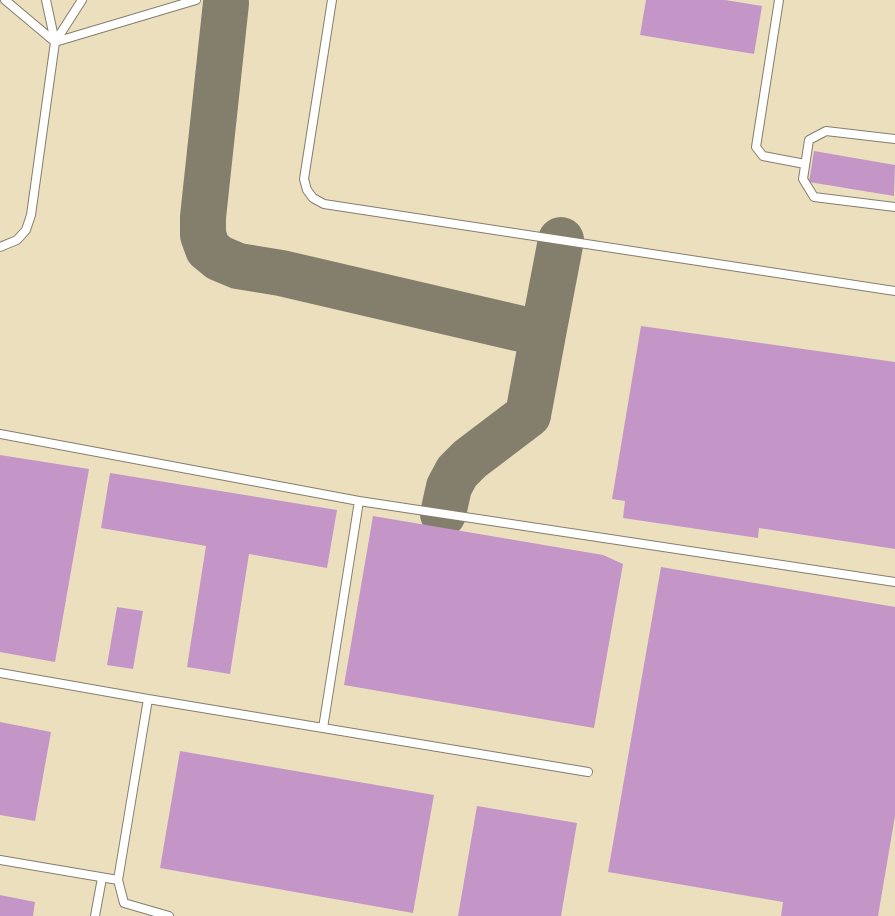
<!DOCTYPE html>
<html>
<head>
<meta charset="utf-8">
<style>
  body { margin:0 }
  canvas { display:block; background:#ebdfbe }
</style>
</head>
<body>
<canvas width="895" height="916"></canvas>
<script>
const ctx = document.querySelector('canvas').getContext('2d');
ctx.lineJoin = 'round';
const shape = rows => new Path2D(rows.map(r => 'M' + r).join(''));
function stroke(path, color, width, dash) { ctx.strokeStyle = color; ctx.lineWidth = width; ctx.lineCap = dash ? 'butt' : 'round'; ctx.setLineDash(dash || []); ctx.stroke(path); }
function fillPath(path, color) { ctx.fillStyle = color; ctx.fill(path, 'evenodd'); }
stroke(shape([
  [226,3,203,217,203,235,208,249,219,258,238,266,281,273,543,334,561,240],
  [443,514,449,487,457,472,470,459,528,415,543,334]
]), '#847e6d', 46);
fillPath(shape([
  [646,0,725,0,762,6,754,54,640,35],
  [814,151,895,165,894,196,809,182],
  [641,326,895,362,895,549,759,528,758,538,623,518,625,501,612,499],
  [0,455,89,469,55,662,0,652],
  [110,473,337,510,327,568,249,554,230,674,187,667,206,546,101,528],
  [373,516,603,555,623,564,594,728,344,685],
  [661,567,895,607,895,816,878,916,781,916,783,902,608,872],
  [117,607,143,611,133,669,107,665],
  [0,722,51,732,35,821,0,815],
  [180,751,434,795,413,913,160,868],
  [477,806,577,823,561,916,458,916],
  [0,895,35,902,33,916,0,916]
]), '#c496c8');
const service = shape([
  [5,0,55,42],
  [46,0,55,42],
  [332,0,304,179,307,190,313,198,324,204,895,291],
  [779,0,756,147,763,156,805,164],
  [55,42,82,0],
  [895,139,826,131,809,140,803,179,814,197,895,207],
  [0,247,17,240,26,230,31,215,55,42,196,0],
  [0,434,359,501,323,728,148,699,118,880],
  [359,501,895,582],
  [0,673,148,699],
  [323,728,588,772],
  [0,860,118,880,124,903,169,916],
  [95,916,102,878]
]);
stroke(service, '#847e6d', 10);
stroke(service, '#fff', 8);
</script>
</body>
</html>
